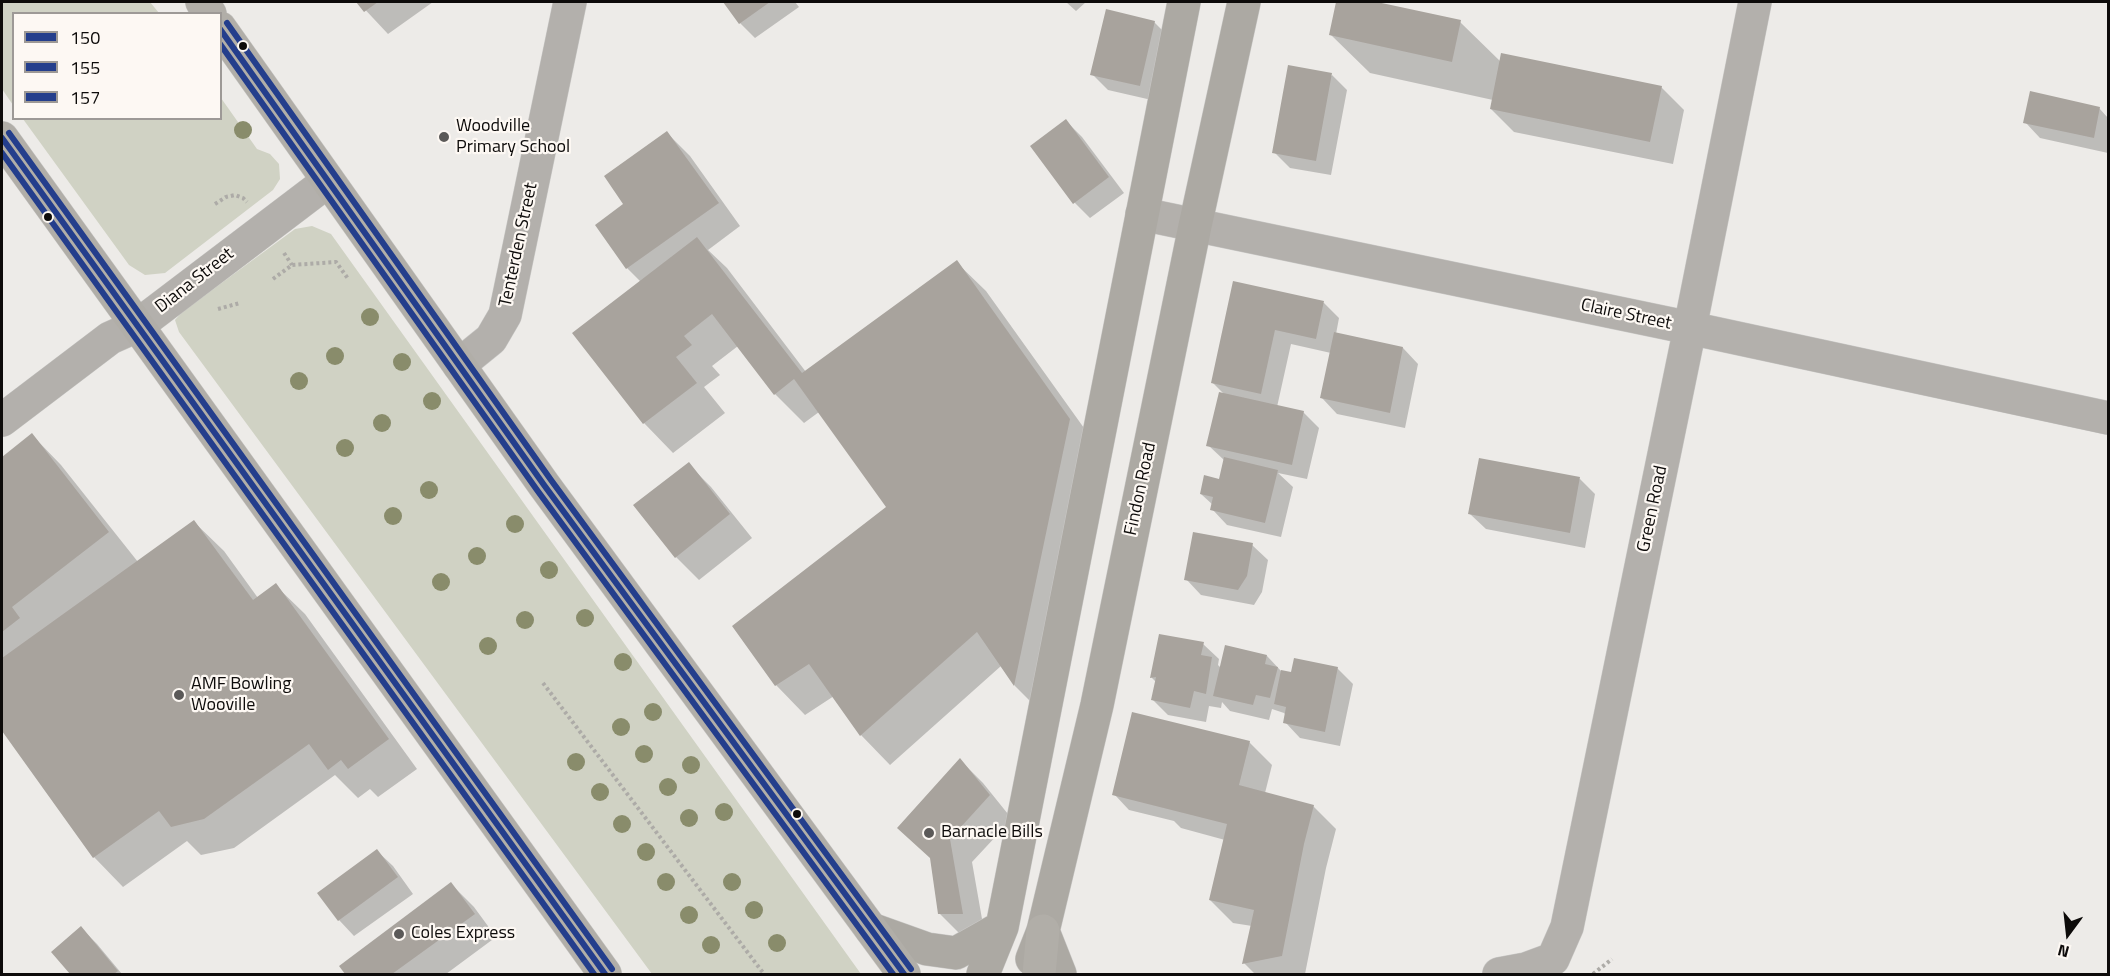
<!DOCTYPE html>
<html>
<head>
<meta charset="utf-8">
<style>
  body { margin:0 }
  #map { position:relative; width:2110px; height:976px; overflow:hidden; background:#edebe8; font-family:"Titillium Web",sans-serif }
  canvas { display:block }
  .frame { position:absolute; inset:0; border:3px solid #0d0b0a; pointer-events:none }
  .legend { position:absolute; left:12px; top:12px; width:210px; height:108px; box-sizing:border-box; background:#fdf8f3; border:2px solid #9d9996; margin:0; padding:8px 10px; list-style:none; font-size:18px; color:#0d0b0a }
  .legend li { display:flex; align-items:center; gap:12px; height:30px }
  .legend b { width:30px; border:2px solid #9d9996 }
  .north { position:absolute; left:2038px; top:904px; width:60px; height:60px; -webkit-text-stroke:4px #fdf8f3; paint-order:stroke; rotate:195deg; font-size:16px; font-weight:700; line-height:24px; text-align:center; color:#0d0b0a }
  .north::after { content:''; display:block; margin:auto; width:21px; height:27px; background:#0d0b0a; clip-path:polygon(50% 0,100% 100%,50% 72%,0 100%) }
</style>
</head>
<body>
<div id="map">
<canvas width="2110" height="976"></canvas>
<div class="frame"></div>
<ul class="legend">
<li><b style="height:8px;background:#243e8c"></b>150</li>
<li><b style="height:8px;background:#243e8c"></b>155</li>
<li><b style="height:8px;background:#243e8c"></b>157</li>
</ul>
<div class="north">N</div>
</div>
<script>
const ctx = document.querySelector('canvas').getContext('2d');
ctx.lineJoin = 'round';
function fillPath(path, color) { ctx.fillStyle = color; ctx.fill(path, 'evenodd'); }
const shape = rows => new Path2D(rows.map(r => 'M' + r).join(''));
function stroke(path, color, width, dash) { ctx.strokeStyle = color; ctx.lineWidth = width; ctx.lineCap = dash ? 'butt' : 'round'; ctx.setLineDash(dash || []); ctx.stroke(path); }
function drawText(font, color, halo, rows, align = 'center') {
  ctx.font = font + ' "Titillium Web",sans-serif'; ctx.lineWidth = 4.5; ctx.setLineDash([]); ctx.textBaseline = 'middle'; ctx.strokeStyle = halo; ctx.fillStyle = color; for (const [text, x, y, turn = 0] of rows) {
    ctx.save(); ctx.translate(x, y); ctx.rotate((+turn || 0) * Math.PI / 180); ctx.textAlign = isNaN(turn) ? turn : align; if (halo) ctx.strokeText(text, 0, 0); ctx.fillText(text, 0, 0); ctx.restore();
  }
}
fillPath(shape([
  [2,2,150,2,159,13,14,14,13,105,2,89],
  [221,98,257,149,270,154,279,164,280,179,273,190,165,273,145,275,129,265,23,119,220,118],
  [312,226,331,234,861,974,652,974,179,332,175,320,182,312,295,229]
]), '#d0d2c4');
fillPath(shape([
  [358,2,433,2,388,34],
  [724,2,795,2,799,7,755,38,740,23],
  [1066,2,1086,2,1076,11],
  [1338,2,1370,2,1460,22,1501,62,1661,87,1684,110,1673,164,1514,132,1491,109,1493,100,1370,73,1330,34],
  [1154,22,1170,38,1156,101,1108,90,1092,74],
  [1332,75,1347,90,1331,175,1290,168,1274,152],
  [2099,108,2108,118,2108,153,2040,138,2025,122],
  [1066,121,1082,137,1124,193,1090,218,1075,203],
  [667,133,690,156,740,226,708,250,727,268,806,372,956,262,986,291,1099,449,1043,714,1015,686,1001,666,890,765,861,735,834,696,805,715,776,685,734,626,888,507,819,412,804,423,775,394,738,346,712,366,720,375,704,387,725,413,673,453,644,423,574,333,641,282,627,268,626,205],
  [1235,283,1324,303,1339,318,1336,334,1403,348,1418,364,1405,428,1337,414,1322,398,1331,353,1291,344,1277,407,1303,412,1319,428,1307,479,1278,473,1293,487,1281,537,1227,525,1212,509,1213,505,1201,494,1220,481,1225,461,1208,445,1225,395,1212,382],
  [32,435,61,465,138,562,194,522,224,551,258,598,275,585,305,614,417,769,378,797,370,789,358,798,335,775,234,848,201,855,187,841,123,887,94,857,2,729,2,459],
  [688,464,711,487,752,538,699,580,676,557],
  [1580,479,1595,494,1585,548,1486,529,1470,514],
  [1252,545,1268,560,1262,592,1254,605,1201,595,1186,579],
  [1160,636,1203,644,1219,659,1218,665,1221,668,1267,656,1282,672,1292,674,1337,668,1353,684,1340,746,1300,738,1285,722,1286,715,1284,713,1272,709,1269,720,1230,711,1222,702,1221,708,1209,706,1206,722,1168,715,1153,700,1156,682,1152,678],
  [1249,742,1272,765,1265,793,1313,806,1336,829,1326,868,1305,974,1255,974,1244,963,1252,926,1233,923,1210,900,1225,840,1181,828,1174,821,1129,810,1114,794],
  [960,760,983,783,1012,819,972,862,985,936,962,936,939,913],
  [377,851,393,866,413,894,354,936,339,920],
  [451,884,474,907,496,937,446,974,347,974,341,966],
  [81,928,97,944,122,974,72,974,53,952]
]), '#0003');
fillPath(shape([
  [356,2,378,2,364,12],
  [723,2,770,2,739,24],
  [1336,2,1377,2,1461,20,1452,62,1329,35],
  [1106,9,1155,21,1140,86,1090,75],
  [1501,53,1662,86,1650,142,1490,109],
  [1288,65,1332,73,1316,161,1272,153],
  [2030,91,2100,107,2094,138,2023,123],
  [1066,119,1109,177,1073,204,1030,146],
  [667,131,719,203,626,269,595,225,623,204,604,176],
  [697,237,802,373,957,260,1070,419,1014,686,977,632,860,736,809,664,775,686,732,626,886,507,794,379,774,395,712,314,684,336,692,345,676,357,697,383,643,424,572,333],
  [1233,281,1324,301,1316,339,1275,330,1261,394,1211,383],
  [1334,332,1403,347,1390,413,1320,398],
  [1219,392,1304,411,1292,465,1206,446],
  [32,433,109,532,12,607,20,618,2,632,2,457],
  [1224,457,1278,470,1265,523,1210,510,1213,497,1200,494,1204,475,1219,479],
  [1479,458,1580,477,1570,533,1468,514],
  [689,462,730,514,675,558,633,505],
  [194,520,253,600,276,583,389,739,348,769,341,760,328,770,309,744,204,819,171,827,159,811,93,858,2,731,2,658],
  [1193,532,1253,543,1247,576,1238,590,1184,580],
  [1159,634,1204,642,1201,655,1212,657,1206,694,1194,691,1190,708,1151,700,1156,677,1150,678],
  [1225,645,1267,655,1265,664,1278,667,1270,698,1256,695,1253,705,1213,696],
  [1294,658,1338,667,1325,732,1283,723,1286,707,1274,704,1281,670,1291,672],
  [1132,712,1250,741,1239,785,1314,805,1304,844,1282,956,1242,964,1254,910,1209,900,1227,824,1112,795],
  [960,758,990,795,950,839,963,914,938,914,930,858,897,828],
  [377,849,398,877,338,921,317,893],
  [451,882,475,914,392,974,345,974,339,966],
  [81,926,118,971,114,974,70,974,51,952]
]), '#a8a39d');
const minor = shape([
  [1142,214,1690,328,2108,418],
  [459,365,491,339,505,315,570,2],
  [2,420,110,338,137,326,328,181],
  [1499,974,1526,969,1553,959,1567,927,1690,328,1755,2]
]);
const major = shape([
  [871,929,927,949,956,953,1002,927],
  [1043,931,1060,974],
  [1032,959,1043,931,1097,705,1195,226,1244,2],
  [983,974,1002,927,1184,2]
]);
const highway = shape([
  [202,2,210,14],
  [220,28,544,485,904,974],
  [2,138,605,974],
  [1039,974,1043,931]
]);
stroke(minor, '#c8c7c5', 34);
stroke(major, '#c8c7c5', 34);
stroke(highway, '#c8c7c5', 34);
stroke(shape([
  [215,204,226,197,235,195,243,198,247,202],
  [284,253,292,265],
  [273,279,292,265,336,262,349,280],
  [218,309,240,303],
  [543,683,764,974],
  [1593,974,1612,959]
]), '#adaba7', 4, [3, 3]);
stroke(minor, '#b3b0ac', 33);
stroke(major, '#aca9a3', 33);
stroke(highway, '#b1aea8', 33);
stroke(shape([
  [220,29,544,485,904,974],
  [2,138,605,974]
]), '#243e8c', 6);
stroke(shape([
  [220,44,537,490,893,974],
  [2,153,594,974]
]), '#243e8c', 6);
stroke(shape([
  [227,23,551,480,911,969],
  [9,133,612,969]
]), '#243e8c', 6);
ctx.fillStyle = '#898c6b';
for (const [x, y] of [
  [243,130],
  [370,317],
  [335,356],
  [402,362],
  [299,381],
  [432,401],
  [382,423],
  [345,448],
  [429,490],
  [393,516],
  [515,524],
  [477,556],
  [549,570],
  [441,582],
  [585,618],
  [525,620],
  [488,646],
  [623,662],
  [653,712],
  [621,727],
  [644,754],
  [576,762],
  [691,765],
  [668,787],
  [600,792],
  [724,812],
  [689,818],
  [622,824],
  [646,852],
  [666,882],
  [732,882],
  [754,910],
  [689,915],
  [777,943],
  [711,945]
]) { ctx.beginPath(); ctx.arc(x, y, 9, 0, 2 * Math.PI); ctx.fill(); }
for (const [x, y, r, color] of [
  [243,46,5,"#0d0b0a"],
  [444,137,6,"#5b5958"],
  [48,217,5,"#0d0b0a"],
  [179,695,6,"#5b5958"],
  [797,814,5,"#0d0b0a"],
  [929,833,6,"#5b5958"],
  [399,934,6,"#5b5958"]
]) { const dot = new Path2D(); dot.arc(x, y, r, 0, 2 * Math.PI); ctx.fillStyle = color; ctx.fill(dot); stroke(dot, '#fdf8f3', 2); }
drawText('18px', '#0d0b0a', '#fdf8f3', [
  ["Woodville",456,127],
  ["Primary School",456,148],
  ["AMF Bowling",191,685],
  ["Wooville",191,706],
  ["Barnacle Bills",941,833],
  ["Coles Express",411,934]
], 'left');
drawText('18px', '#0d0b0a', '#fdf8f3', [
  ["Tenterden Street",519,245,-78],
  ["Diana Street",195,281,-38],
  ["Claire Street",1626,315,12],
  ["Findon Road",1141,489,-78],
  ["Green Road",1653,509,-78]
]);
</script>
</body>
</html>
